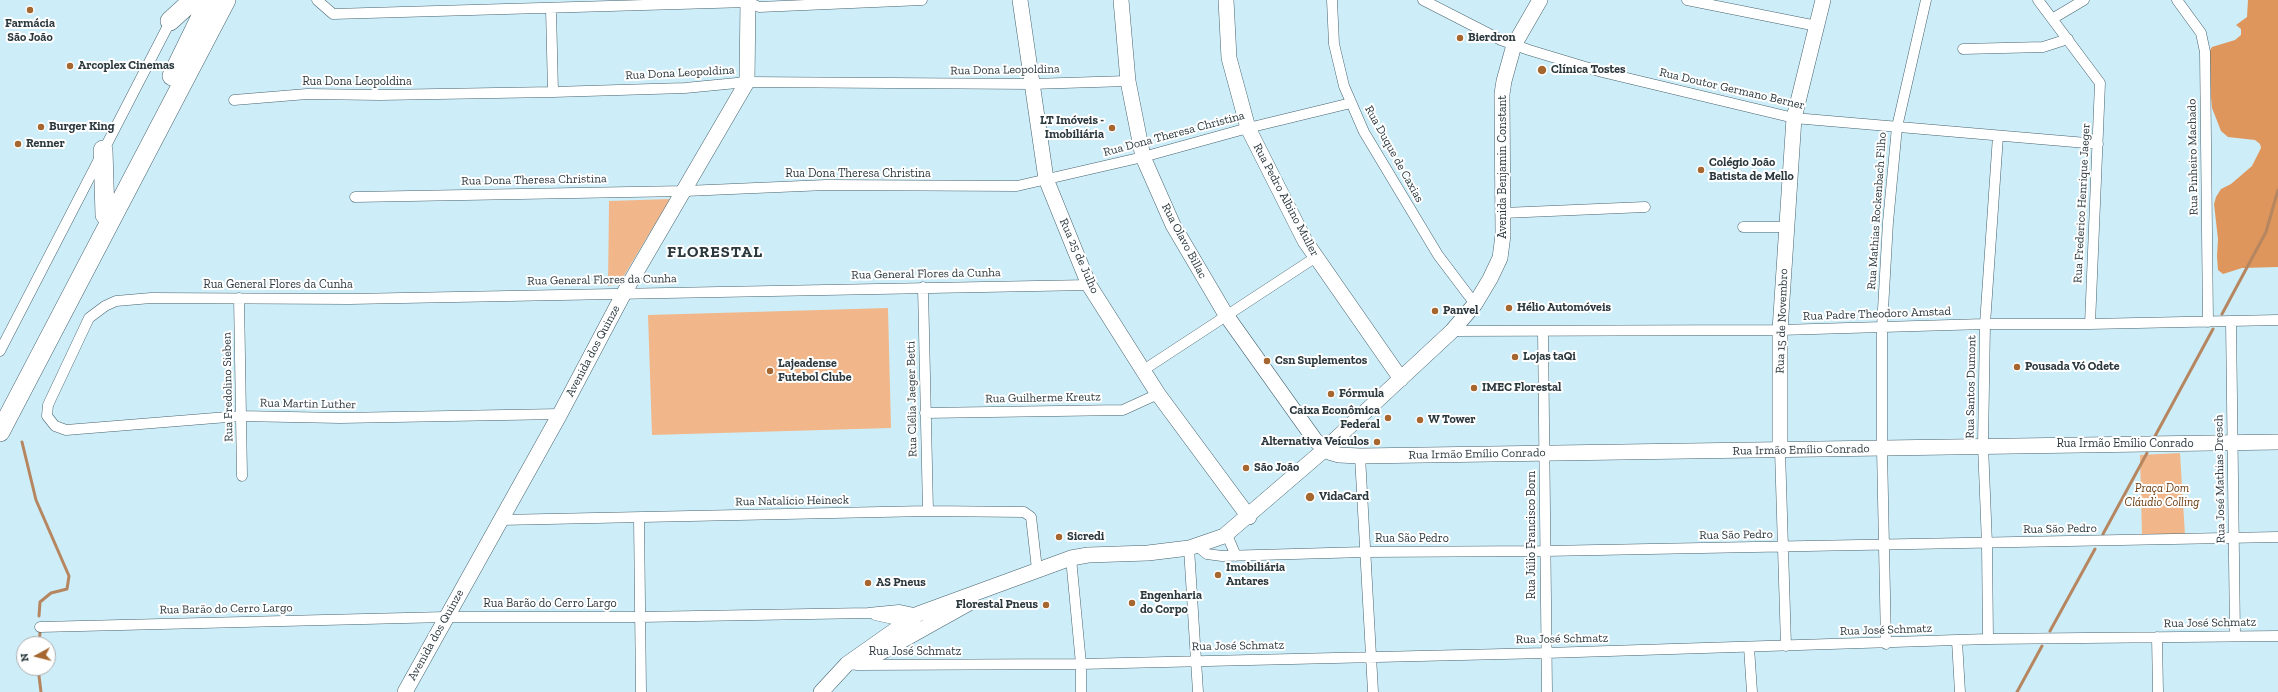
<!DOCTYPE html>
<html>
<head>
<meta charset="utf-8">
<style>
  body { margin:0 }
  #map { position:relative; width:2278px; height:692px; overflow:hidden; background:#cdeef9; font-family:"Zilla Slab",serif }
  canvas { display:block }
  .north { position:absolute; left:16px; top:636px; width:40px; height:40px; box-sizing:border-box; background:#fff; border:1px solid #aaafb1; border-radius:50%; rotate:263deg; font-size:11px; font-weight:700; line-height:16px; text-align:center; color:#2b383d }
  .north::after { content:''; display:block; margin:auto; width:14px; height:18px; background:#a6662f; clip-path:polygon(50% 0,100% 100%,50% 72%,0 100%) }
</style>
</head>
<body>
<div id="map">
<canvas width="2278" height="692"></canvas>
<div class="north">N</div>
</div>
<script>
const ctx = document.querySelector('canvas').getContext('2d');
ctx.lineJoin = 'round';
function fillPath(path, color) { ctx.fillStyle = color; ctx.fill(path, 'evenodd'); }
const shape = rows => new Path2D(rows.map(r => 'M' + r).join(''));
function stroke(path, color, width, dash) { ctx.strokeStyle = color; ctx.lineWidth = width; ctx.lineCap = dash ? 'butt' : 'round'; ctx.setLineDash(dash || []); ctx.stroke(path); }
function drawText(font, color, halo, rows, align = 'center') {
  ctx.font = font + ' "Zilla Slab",serif'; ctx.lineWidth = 4; ctx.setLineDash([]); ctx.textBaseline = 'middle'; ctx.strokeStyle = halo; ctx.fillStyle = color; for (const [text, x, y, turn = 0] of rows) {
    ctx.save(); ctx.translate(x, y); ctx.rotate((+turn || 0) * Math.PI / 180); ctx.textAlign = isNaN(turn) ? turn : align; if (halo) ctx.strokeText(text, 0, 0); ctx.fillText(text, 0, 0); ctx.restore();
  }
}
fillPath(shape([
  [670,199,619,284,608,286,609,201],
  [888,308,891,428,652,435,648,315],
  [2180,453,2185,535,2142,536,2140,455]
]), '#f1b78a');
fillPath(shape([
  [2248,0,2278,0,2278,267,2242,268,2223,274,2218,270,2217,256,2218,239,2214,204,2216,197,2221,189,2231,184,2252,166,2261,148,2260,144,2255,140,2228,137,2221,131,2212,108,2208,63,2209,52,2212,47,2235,40,2241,35,2241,29,2236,25,2247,17]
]), '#de965d');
stroke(shape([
  [2222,314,2266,232,2278,190],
  [2154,438,2213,329],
  [22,442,36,500,69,576,67,589,51,593,40,602,39,616],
  [2103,534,2147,453],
  [2050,631,2095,549],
  [39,644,40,633],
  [38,668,41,692],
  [2017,692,2042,646]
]), '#b68660', 3);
const street = shape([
  [317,0,333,14,748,2,759,7,922,0],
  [1332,0,1334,44,1344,86,1364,132,1438,255,1475,304],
  [1423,0,1501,40,1529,50,1602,72,1794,118,2098,144],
  [1687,0,1817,26],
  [2038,0,2100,83,2090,324],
  [2177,0,2201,33,2205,52,2208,322],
  [551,9,553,92],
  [2052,19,2084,0],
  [1963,49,2043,47,2068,39],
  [234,100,307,94,380,95,553,92,685,88,747,82,1031,84,1128,81],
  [355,197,685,191,826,185,1017,186,1143,157,1248,128,1351,103],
  [1503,213,1645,207],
  [1743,227,1787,227],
  [923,287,928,511],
  [239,298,242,476],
  [2231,321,2235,636],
  [1452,331,1780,330,1985,324,2090,324,2278,320],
  [1543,331,1547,692],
  [0,351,172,18],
  [1142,371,1316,257],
  [925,413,1123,410,1158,394],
  [560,414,340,418,240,416,66,430,55,426,47,416,48,405,89,318,105,306,116,301,151,298,350,299,1089,285],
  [1780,450,1786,646],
  [1360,456,1373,692],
  [639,518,641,692],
  [500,520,928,511,1024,512,1031,517,1037,569],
  [1227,535,1236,556],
  [1197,546,1207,554,1222,556,1365,552,1545,551,2278,537],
  [1189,548,1198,692],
  [1071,558,1081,664,1081,692],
  [875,615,907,622],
  [40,627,446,617,640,617,868,613,899,610,918,614],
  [2157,637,2158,692],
  [1988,639,1987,544,1983,445,1985,324,1998,136],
  [1957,641,1960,692],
  [1886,644,1882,449,1882,327,1888,222,1897,127,1926,0],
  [1749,647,1752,692],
  [847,664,858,665,1081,664,1546,653,1988,639,2278,636]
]);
const secondary = shape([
  [1020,0,1046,179,1089,285,1158,394,1249,517],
  [1121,0,1128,81,1143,157,1173,225,1226,315,1315,440,1329,452,1339,455,1360,456,2278,442],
  [1226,0,1229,58,1248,128,1305,241,1401,379],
  [1780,450,1780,330,1794,118,1823,0],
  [869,659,971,602],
  [405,692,560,414,624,293,747,82,748,0],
  [821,692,847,664,918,614,1071,558,1088,555,1148,553,1189,548,1224,536,1324,450,1452,331,1475,304,1490,279,1500,258,1503,235,1502,94,1504,81,1514,45,1540,0]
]);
const highway = shape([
  [170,21,193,0],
  [172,76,209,0],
  [103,150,105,215],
  [0,432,226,0]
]);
stroke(street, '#47636e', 11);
stroke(secondary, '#47636e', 16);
stroke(highway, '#47636e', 20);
stroke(street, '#fff', 10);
stroke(secondary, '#fff', 15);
stroke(highway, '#fff', 19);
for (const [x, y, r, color] of [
  [30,10,4,"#a6662f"],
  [1460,38,4,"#a6662f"],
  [70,66,4,"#a6662f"],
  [1542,70,5,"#a6662f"],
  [41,127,4,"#a6662f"],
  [1112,128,4,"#a6662f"],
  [18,144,4,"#a6662f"],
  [1701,170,4,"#a6662f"],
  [1509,308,4,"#a6662f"],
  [1435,311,4,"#a6662f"],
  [1515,357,4,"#a6662f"],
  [1267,361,4,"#a6662f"],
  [2017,367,4,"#a6662f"],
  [770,371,4,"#a6662f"],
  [1474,388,4,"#a6662f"],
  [1331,394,4,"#a6662f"],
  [1388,418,4,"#a6662f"],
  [1420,420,4,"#a6662f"],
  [1377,442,4,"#a6662f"],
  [1246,468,4,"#a6662f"],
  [1310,497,5,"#a6662f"],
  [1059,537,4,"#a6662f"],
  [1218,575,4,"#a6662f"],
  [868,583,4,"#a6662f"],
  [1132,603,4,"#a6662f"],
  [1046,605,4,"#a6662f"]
]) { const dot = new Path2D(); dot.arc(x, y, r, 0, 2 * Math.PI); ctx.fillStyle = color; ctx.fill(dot); stroke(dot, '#fff', 1.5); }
drawText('bold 12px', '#2b383d', '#fff', [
  ["Farmácia",30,24,"center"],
  ["São João",30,38,"center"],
  ["Bierdron",1468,38],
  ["Arcoplex Cinemas",78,66],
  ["Clínica Tostes",1551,70],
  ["LT Imóveis -",1104,121,"right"],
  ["Imobiliária",1104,135,"right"],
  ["Burger King",49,127],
  ["Renner",26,144],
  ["Colégio João",1709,163],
  ["Batista de Mello",1709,177],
  ["Hélio Automóveis",1517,308],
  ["Panvel",1443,311],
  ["Lojas taQi",1523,357],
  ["Csn Suplementos",1275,361],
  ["Lajeadense",778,364],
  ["Futebol Clube",778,378],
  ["Pousada Vó Odete",2025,367],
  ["IMEC Florestal",1482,388],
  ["Fórmula",1339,394],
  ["Caixa Econômica",1380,411,"right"],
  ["Federal",1380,425,"right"],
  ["W Tower",1428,420],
  ["Alternativa Veículos",1369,442,"right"],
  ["São João",1254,468],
  ["VidaCard",1319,497],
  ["Sicredi",1067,537],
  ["Imobiliária",1226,568],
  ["Antares",1226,582],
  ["AS Pneus",876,583],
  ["Engenharia",1140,596],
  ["do Corpo",1140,610],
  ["Florestal Pneus",1038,605,"right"]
], 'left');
drawText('12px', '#2b383d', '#fff', [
  ["Rua Dona Leopoldina",1005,70,-1],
  ["Rua Dona Leopoldina",680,73,-3],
  ["Rua Dona Leopoldina",357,82],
  ["Rua Doutor Germano Berner",1732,89,13],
  ["Rua Dona Theresa Christina",1174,134,-15],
  ["Rua Duque de Caxias",1394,154,61],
  ["Rua Pinheiro Machado",2193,157,-91],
  ["Avenida Benjamin Constant",1503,167,-90],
  ["Rua Dona Theresa Christina",858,174],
  ["Rua Dona Theresa Christina",534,180,-1],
  ["Rua Pedro Albino Muller",1286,200,62],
  ["Rua Frederico Henrique Jaeger",2082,203,-87],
  ["Rua Mathias Rockenbach Filho",1877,211,-86],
  ["Rua Olavo Billac",1184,241,62],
  ["Rua 25 de Julho",1079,256,66],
  ["Rua General Flores da Cunha",926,274,-1],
  ["Rua General Flores da Cunha",602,280,-1],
  ["Rua General Flores da Cunha",278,285],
  ["Rua Padre Theodoro Amstad",1877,314,-2],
  ["Rua 15 de Novembro",1782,321,-88],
  ["Avenida dos Quinze",593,351,-62],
  ["Rua Fredolino Sieben",228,387,-91],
  ["Rua Santos Dumont",1971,387,-89],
  ["Rua Guilherme Kreutz",1043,398,-1],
  ["Rua Clélia Jaeger Betti",912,399,-91],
  ["Rua Martin Luther",308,404,1],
  ["Rua Irmão Emílio Conrado",2125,444],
  ["Rua Irmão Emílio Conrado",1801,450,-1],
  ["Rua Irmão Emílio Conrado",1477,454,-1],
  ["Rua José Mathias Dresch",2220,479,-91],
  ["Rua Natalício Heineck",792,501,-1],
  ["Rua São Pedro",2060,529,-1],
  ["Rua Júlio Francisco Born",1532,535,-90],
  ["Rua São Pedro",1736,535,-1],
  ["Rua São Pedro",1412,539],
  ["Rua Barão do Cerro Largo",550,604],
  ["Rua Barão do Cerro Largo",226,609,-1],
  ["Rua José Schmatz",2210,623,-1],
  ["Rua José Schmatz",1886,630,-2],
  ["Avenida dos Quinze",436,635,-61],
  ["Rua José Schmatz",1562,639,-1],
  ["Rua José Schmatz",1238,646,-1],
  ["Rua José Schmatz",915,652]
]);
drawText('italic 12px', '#68390c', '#fff', [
  ["Praça Dom",2162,489],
  ["Cláudio Colling",2162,503]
]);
ctx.letterSpacing = '1px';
drawText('bold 16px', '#2b383d', '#fff', [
  ["FLORESTAL",715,252]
]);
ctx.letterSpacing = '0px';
</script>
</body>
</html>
